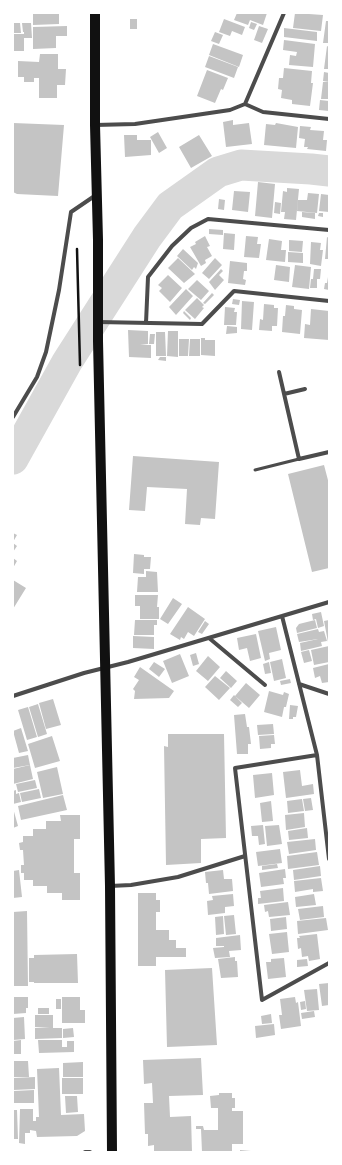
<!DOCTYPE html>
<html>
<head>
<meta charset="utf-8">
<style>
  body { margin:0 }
  #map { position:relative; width:342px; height:1165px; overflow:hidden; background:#fff; font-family:Helvetica,sans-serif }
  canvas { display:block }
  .frame { position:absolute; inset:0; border:14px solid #fff; pointer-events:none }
</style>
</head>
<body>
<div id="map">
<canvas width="342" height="1165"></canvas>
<div class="frame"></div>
</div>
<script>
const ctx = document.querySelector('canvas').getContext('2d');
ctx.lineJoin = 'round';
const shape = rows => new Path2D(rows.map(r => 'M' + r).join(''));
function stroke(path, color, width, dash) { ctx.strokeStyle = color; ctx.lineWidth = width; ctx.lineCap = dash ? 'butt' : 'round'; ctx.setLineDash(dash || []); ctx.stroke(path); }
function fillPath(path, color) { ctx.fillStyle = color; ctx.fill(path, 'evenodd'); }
stroke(shape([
  [13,459,67,362,147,237,170,206,218,172,241,165,311,169,329,171]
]), '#d9d9d9', 31);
fillPath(shape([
  [33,13,59,13,59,24,33,25],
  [237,13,267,13,263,25,250,20,248,25,234,20],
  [295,13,323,15,321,31,293,28],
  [130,19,137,19,137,29,130,29],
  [224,19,245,27,242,35,232,31,230,36,219,32],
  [326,21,329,21,329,43,323,43],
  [251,22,257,24,254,30,249,28],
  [13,23,20,23,21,33,13,33],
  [22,23,31,23,32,38,24,38,24,32,23,32],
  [67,26,67,36,56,36,56,48,33,49,33,27],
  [259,26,268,29,262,43,254,40],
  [284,28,317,32,317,41,284,37],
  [215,32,223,35,219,44,211,41],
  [13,34,24,34,24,51,13,51],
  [284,40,315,44,313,67,289,65,290,55,296,56,297,52,283,50],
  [213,44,243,55,239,67,209,55],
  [327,46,329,47,329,69,324,69],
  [40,54,58,54,58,69,66,69,65,85,57,85,57,98,39,98,39,78,34,78,34,82,24,82,24,77,18,77,18,61,39,62],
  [209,56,238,67,234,78,205,67],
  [284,68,312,71,311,83,313,83,310,106,292,104,292,100,281,98,282,90,278,89,279,78,283,78],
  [207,70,228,78,223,90,221,89,215,103,197,96],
  [324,72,329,73,329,82,323,81],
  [323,82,329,82,329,99,321,99],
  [320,100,329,101,329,111,319,110],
  [233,120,233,125,249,123,252,144,226,147,223,122],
  [13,123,64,125,58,196,17,194,13,192],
  [276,123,298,127,296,148,264,145,266,124,275,125],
  [300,126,311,127,310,130,324,131,323,140,327,140,326,151,307,149,308,147,304,147,305,139,299,138],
  [158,132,167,148,159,153,150,137],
  [124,135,137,135,137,140,151,140,151,155,125,157],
  [199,135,212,156,191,168,179,147],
  [258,182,275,184,272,218,255,216],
  [287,188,299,189,296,220,284,219,285,212,281,212,283,191,287,192],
  [234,191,250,192,248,212,232,210],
  [308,193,319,194,317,213,297,211,298,200,307,200],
  [321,194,329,195,329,212,319,211],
  [219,199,225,200,224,210,218,209],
  [275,202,281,203,280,214,274,213],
  [302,212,315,213,315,219,302,217],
  [319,213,323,213,323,217,318,216],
  [209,229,223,230,223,235,209,234],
  [224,233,235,234,234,250,223,249],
  [205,236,210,246,207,247,212,256,205,260,206,263,201,266,190,247,196,244,195,242],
  [246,236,258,237,257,244,261,244,259,258,244,257],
  [327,237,329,238,329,259,325,259],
  [269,239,282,241,281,250,286,250,285,262,266,260],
  [289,240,303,241,302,252,289,251],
  [311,242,321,243,320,250,323,250,321,266,310,264],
  [183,249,198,263,196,269,194,267,192,270,177,256],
  [288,252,303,253,303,263,288,262],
  [178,258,195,274,184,283,168,268],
  [215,258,222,265,209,279,202,273],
  [230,261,247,263,247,271,244,271,243,279,246,280,245,285,228,283],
  [276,265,290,267,289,282,274,280],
  [295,265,311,267,309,289,292,287],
  [221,269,223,271,219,275,224,280,215,290,209,282],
  [314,269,321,269,320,279,317,279,317,288,310,288,311,279,313,279],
  [168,275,182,288,170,302,159,291,162,288,158,285],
  [328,277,329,277,329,290,324,289,325,283,327,283],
  [197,280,209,291,201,300,188,289],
  [186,289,193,296,176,315,169,307],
  [212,293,214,295,205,304,203,303],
  [197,298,204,305,202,307,204,308,195,319,185,310],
  [233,299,240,300,239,305,232,304],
  [242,301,254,302,252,330,241,329],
  [264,304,274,305,274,308,278,308,277,326,272,326,272,331,259,330,260,319,263,320],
  [286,305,294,306,294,309,302,310,300,334,282,332,283,316,285,316],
  [225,307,235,308,234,312,237,312,236,325,224,325],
  [311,309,329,311,329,340,304,338,305,324,310,325],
  [184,311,191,318,190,320,183,313],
  [227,326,237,327,237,333,226,334],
  [128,330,148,331,148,344,140,345,151,345,151,358,129,357],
  [168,331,178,331,178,357,167,356],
  [156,332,165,332,166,356,156,356],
  [150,334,155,334,154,344,149,344],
  [201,338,205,338,205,340,215,340,215,356,201,355],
  [179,339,189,339,188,356,179,356],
  [190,339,200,339,200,356,189,356],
  [160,357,166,357,166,361,158,360],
  [133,456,219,462,215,519,201,518,200,525,185,524,187,489,147,487,145,511,129,510],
  [324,465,329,484,329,568,312,572,288,474],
  [13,533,17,535,13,542],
  [13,543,17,546,13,552],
  [134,554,144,555,144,557,151,557,150,569,144,569,144,574,133,573],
  [13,558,17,561,13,568],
  [146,571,157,572,158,592,137,592,138,577,146,577],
  [13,580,26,588,13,609],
  [135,595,158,595,157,607,159,607,159,619,140,619,140,606,135,606],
  [173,598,182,604,168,624,160,619],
  [188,607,205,619,194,636,188,632,184,639,181,637,180,640,170,634],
  [321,612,324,626,318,628,316,619,313,620,312,614],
  [135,620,157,620,157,625,154,625,154,635,134,635],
  [315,620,317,628,297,633,296,628,299,624],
  [329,620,329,642,328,642,324,621],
  [205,621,209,624,202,634,198,632],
  [276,627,281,650,269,653,270,659,265,661,258,631],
  [318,629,319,632,324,631,327,641,321,642,322,646,301,651,300,643,318,639,299,642,297,634],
  [256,634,261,658,250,661,247,648,239,650,237,638],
  [133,636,154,637,154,649,133,648],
  [329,646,329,662,314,665,311,650],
  [309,650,312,661,304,663,301,652],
  [196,653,199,664,193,666,190,655],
  [180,654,189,676,172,683,163,661],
  [208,656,220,667,208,681,196,671],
  [282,659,286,678,274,681,270,662],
  [154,662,165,669,159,677,149,669],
  [269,662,271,673,265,674,263,664],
  [329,664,329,682,322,683,320,676,315,678,313,668],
  [140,667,174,691,169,698,134,699,135,691,133,689,139,680,134,677],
  [226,671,237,681,231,688,220,678],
  [215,676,230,688,219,700,205,687],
  [290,679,291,683,281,685,280,681],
  [246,683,260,695,249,708,235,696],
  [269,691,283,695,284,692,289,694,286,707,284,707,282,717,264,712],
  [234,695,242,703,238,707,230,700],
  [53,699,61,725,46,729,39,703],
  [38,704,47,734,38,737,29,707],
  [290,705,298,706,296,717,293,717,293,719,289,719],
  [28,707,37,737,27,740,18,710],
  [245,714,247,727,249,727,251,744,248,744,248,754,237,754,234,715],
  [273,724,274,734,258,735,257,725],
  [21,728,28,751,19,753,13,731],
  [168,734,224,734,226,838,201,839,201,863,166,865,164,746,168,747],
  [274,735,275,744,271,744,271,748,260,749,259,736],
  [52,736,60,761,35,768,28,744],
  [28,755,30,765,13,768,13,758],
  [30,765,33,779,13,784,13,769],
  [57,767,63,794,43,798,37,772],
  [300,770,302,786,313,784,314,794,286,798,283,772],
  [272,773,274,795,255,798,253,775],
  [35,780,37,788,18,792,16,784],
  [39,789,41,798,22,802,20,793],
  [16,790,16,794,19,793,21,802,13,804,13,791],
  [63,795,67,810,21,820,18,806],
  [311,798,313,810,305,811,303,799],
  [302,799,304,811,288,813,287,801],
  [271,801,273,821,262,822,260,803],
  [13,808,18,826,13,828],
  [304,813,305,827,286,830,285,815],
  [60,815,80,815,80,839,74,839,74,873,80,873,80,900,62,900,62,893,47,893,47,886,33,886,33,880,24,880,24,873,21,873,21,865,24,865,23,850,20,850,19,843,23,842,23,836,33,836,33,829,46,829,46,821,61,821],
  [263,825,265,844,259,845,258,836,252,836,251,826],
  [279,825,282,844,267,846,265,826],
  [307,828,308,838,289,840,288,831],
  [315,839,316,850,289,854,287,842],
  [280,849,282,863,258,866,256,852],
  [317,852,319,865,288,869,287,856],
  [277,864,278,868,262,870,262,866],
  [320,866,321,876,294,880,293,870],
  [285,869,286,878,283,878,284,884,261,887,259,873],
  [19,870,22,897,13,898,13,871],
  [223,870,224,879,232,879,233,891,209,894,208,883,206,883,205,872],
  [321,878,323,891,313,892,313,889,295,892,294,881],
  [283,888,284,901,258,904,258,898,261,898,260,891],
  [138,893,156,893,156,900,160,900,160,912,156,912,156,930,169,930,169,940,176,940,176,948,186,948,186,957,156,957,156,966,138,966],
  [233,894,234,906,225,907,225,913,208,915,207,901,213,900,212,896],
  [314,894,316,905,296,907,295,897],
  [288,902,290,915,269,917,268,911,265,912,264,905],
  [323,906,324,917,300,920,298,909],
  [27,911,28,986,13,986,13,912],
  [234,915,236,934,226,935,224,916],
  [223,916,224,934,216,935,215,917],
  [286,917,287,929,271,931,270,919],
  [326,918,328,930,298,934,297,921],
  [287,932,289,952,272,954,269,934],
  [317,934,320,959,309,961,308,956,302,957,301,948,298,949,297,938,300,938,299,936],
  [240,935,241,950,229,951,230,957,215,958,213,948,224,947,224,946,216,946,216,938],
  [77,954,78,983,34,983,34,982,29,982,29,958,34,958,34,955],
  [235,957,235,961,237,961,238,977,221,978,218,959],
  [284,958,286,977,268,979,266,962,271,962,271,959],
  [307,959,308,966,297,967,297,960],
  [212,968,217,1045,167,1047,165,970],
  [329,983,329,1005,322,1006,319,984],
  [317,989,319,1010,307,1011,304,990],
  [13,997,28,997,28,1008,26,1008,26,1013,13,1014],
  [62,997,80,997,80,1010,85,1010,85,1023,62,1023],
  [295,997,296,1003,298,1002,301,1026,281,1029,279,1015,282,1015,280,999],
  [56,999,61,999,61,1009,56,1009],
  [305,1001,306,1009,301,1010,300,1002],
  [38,1008,49,1008,49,1014,38,1014],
  [314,1011,315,1017,302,1019,301,1013],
  [271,1014,272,1023,262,1024,261,1016],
  [35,1015,53,1015,53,1028,62,1028,62,1038,35,1039,35,1028,50,1027,35,1027],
  [24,1017,25,1039,13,1040,13,1018],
  [274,1024,275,1035,256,1038,255,1026],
  [73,1028,74,1037,63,1038,63,1029],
  [21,1040,21,1054,13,1054,13,1041],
  [38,1040,62,1040,62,1047,67,1047,67,1041,74,1041,74,1052,39,1053],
  [201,1058,203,1095,169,1096,170,1117,191,1116,192,1152,154,1152,154,1145,148,1146,148,1134,145,1134,144,1103,153,1103,152,1083,144,1084,143,1060],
  [13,1061,28,1061,29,1077,13,1077],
  [83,1062,83,1077,63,1077,63,1063],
  [59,1068,61,1115,84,1114,85,1131,77,1136,37,1137,36,1131,30,1130,30,1133,25,1133,25,1144,19,1143,20,1109,33,1109,33,1121,36,1121,36,1117,39,1117,37,1069],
  [35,1077,35,1089,13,1090,13,1078],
  [62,1078,83,1078,83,1094,62,1094],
  [34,1090,34,1103,13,1103,14,1091],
  [219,1093,232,1093,232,1098,235,1098,235,1108,232,1108,232,1111,243,1111,243,1144,232,1144,232,1152,202,1152,201,1129,196,1129,196,1126,203,1126,204,1130,218,1130,218,1108,211,1108,210,1096,219,1095],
  [65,1096,77,1096,78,1112,66,1113],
  [13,1110,17,1110,18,1139,13,1139],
  [240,1150,251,1151,251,1152,240,1152]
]), '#c4c4c4');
stroke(shape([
  [77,249,80,365]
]), '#111', 2.5);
stroke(shape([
  [255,470,299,459]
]), '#4c4c4c', 3);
stroke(shape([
  [245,104,284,13],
  [95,125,135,124,230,110,245,104,263,112,329,119],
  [98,322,202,324,234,291,329,301],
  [146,323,148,277,172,246,191,228,208,219,329,230],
  [279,372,299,459,329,452],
  [284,394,305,389],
  [13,417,37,377,46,352,59,290,71,212,96,195],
  [282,616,317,755,329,859],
  [209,638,265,685],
  [299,684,329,694],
  [13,696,84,673,128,662,329,602],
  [317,755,235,768,262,1000,329,963],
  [110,886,131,885,178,877,245,856],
  [85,1152,90,1152]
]), '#4c4c4c', 4);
stroke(shape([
  [95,13,95,125,98,240,98,341,110,886,112,1152]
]), '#111', 10);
</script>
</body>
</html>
